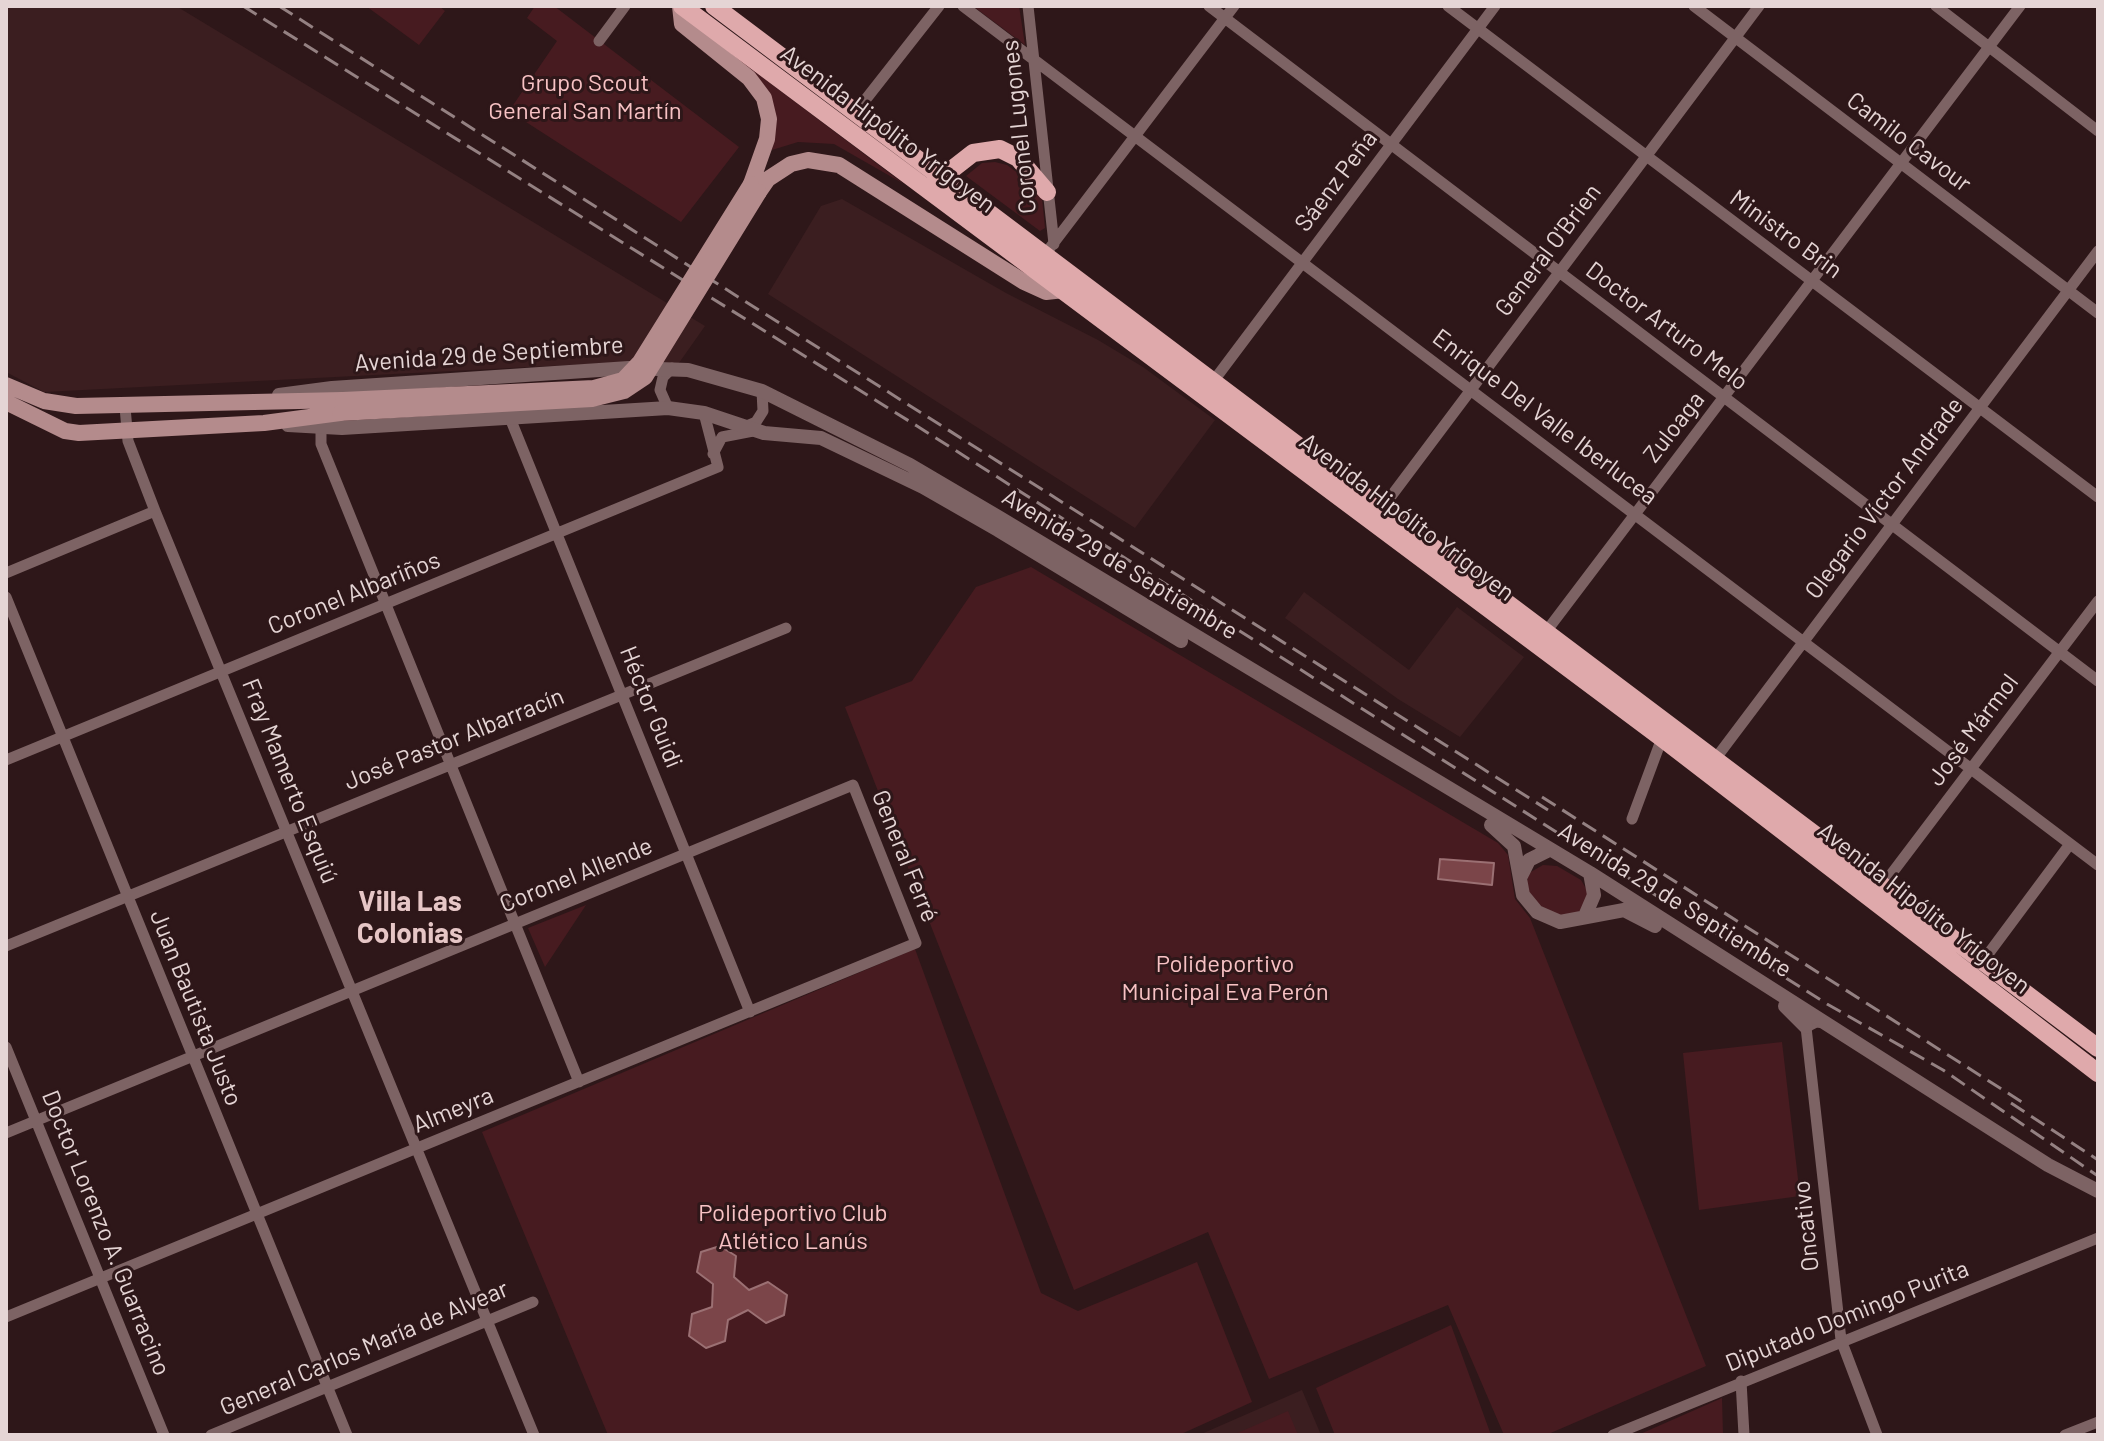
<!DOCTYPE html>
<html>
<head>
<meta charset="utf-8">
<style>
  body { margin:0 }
  #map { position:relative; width:2104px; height:1441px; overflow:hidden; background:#2e1719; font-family:Barlow,sans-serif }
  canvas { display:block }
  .frame { position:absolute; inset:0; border:8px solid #e5d5d5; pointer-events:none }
</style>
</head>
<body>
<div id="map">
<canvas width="2104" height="1441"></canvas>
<div class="frame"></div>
</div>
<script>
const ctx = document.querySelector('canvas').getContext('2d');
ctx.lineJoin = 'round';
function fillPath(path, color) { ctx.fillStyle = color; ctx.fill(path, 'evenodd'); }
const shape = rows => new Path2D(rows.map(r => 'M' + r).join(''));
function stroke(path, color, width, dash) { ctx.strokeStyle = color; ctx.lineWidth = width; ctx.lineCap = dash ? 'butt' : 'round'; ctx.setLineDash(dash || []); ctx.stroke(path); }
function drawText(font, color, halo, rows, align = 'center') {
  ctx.font = font + ' Barlow,sans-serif'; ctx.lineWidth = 6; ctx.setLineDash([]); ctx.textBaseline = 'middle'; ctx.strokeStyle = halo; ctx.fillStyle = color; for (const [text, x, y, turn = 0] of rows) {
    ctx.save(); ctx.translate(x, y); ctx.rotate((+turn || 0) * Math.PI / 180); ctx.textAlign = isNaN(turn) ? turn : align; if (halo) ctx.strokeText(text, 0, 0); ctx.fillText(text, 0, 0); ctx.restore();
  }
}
fillPath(shape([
  [6,6,176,6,705,326,674,370,627,362,44,392,6,372],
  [842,199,1006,293,1098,340,1143,367,1215,420,1135,528,768,294,821,206],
  [1304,592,1409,670,1457,607,1524,657,1460,737,1398,699,1285,618],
  [1302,1390,1321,1435,1199,1435]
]), '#3b1e20');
fillPath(shape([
  [366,6,439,6,445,11,419,45],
  [535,6,554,6,739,147,681,222,509,111,557,41,527,18],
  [973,6,1019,6,1025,45],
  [717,43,904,184,834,144,798,142,772,150,774,127],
  [995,162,1007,165,1027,180,1042,198,1045,228,1040,231,966,176,982,163],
  [1031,567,1498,843,1508,855,1515,899,1530,918,1706,1366,1546,1435,1504,1435,1448,1305,1269,1379,1208,1232,1074,1290,845,707,912,681,976,587],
  [1543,865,1557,866,1581,880,1588,892,1584,909,1576,914,1559,917,1529,899,1526,886,1529,873],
  [586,905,545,967,528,928],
  [915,949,1041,1293,1078,1311,1197,1262,1252,1402,1179,1435,608,1435,482,1132],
  [1782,1042,1800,1196,1699,1210,1683,1053],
  [1451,1325,1491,1435,1335,1435,1316,1388],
  [1722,1398,1723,1435,1638,1435],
  [1288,1411,1298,1435,1233,1435]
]), '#471b20');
const water = shape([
  [1440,859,1494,863,1492,885,1438,879,1440,859],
  [720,1246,736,1256,734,1277,749,1290,768,1282,787,1295,784,1315,766,1323,748,1310,728,1320,725,1341,706,1348,689,1336,692,1314,712,1307,713,1284,697,1272,701,1252,720,1246]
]);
fillPath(water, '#7b4549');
stroke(water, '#9b7073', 2);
stroke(shape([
  [963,6,2098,865],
  [1028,6,1054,244],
  [1209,6,2098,681],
  [1448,6,2098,497],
  [1694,6,2098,313],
  [1936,6,2098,131],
  [599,41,625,6],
  [855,113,939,6],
  [1043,257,1234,6],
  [1212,383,1495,6],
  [125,407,128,441,155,511,534,1435],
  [668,408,660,390,663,377,672,368],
  [510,418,750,1012],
  [321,427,321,444,579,1082],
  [744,427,756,422,763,411,762,391],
  [713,454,722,437,753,431],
  [1380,511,1759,6],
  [6,573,155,511],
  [6,597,347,1435],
  [1542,637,2020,6],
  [6,760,718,467,704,413],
  [1713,762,2098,251],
  [1632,819,1662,738],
  [1883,885,2098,601],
  [6,946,786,628],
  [1980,965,2070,844],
  [1826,1023,1816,1022,1806,1027,1841,1340,1877,1435],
  [6,1047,164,1435],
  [6,1133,853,785,916,943,6,1317],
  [1741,1381,1744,1435],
  [211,1435,533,1302],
  [1613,1435,2098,1238],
  [2065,1435,2098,1422]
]), '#7d6364', 11);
stroke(shape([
  [279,395,332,388,629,368,688,370,762,391,910,465,1000,518,1590,873,2048,1165,2098,1191],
  [288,425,342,428,668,408,704,413,764,433,821,438,923,487,998,530,1181,641],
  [1491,825,1514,846,1523,895,1537,912,1560,922,1624,910,1655,926],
  [1520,878,1529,860,1549,850],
  [1585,916,1594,895,1590,873],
  [1785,1006,1806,1027]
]), '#7d6364', 14);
stroke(shape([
  [680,6,682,24,749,78,764,98,769,119,767,139,751,184],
  [759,192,768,179,791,164,808,160,839,165,1024,282,1046,292,1064,290],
  [6,385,44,401,76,406,343,400],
  [6,402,65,431,79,433,264,423,340,413]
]), '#b48b8c', 16);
stroke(shape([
  [682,6,1662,738,2098,1073],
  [714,6,2098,1048],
  [932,185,973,153,1000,149,1018,158,1047,192]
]), '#dfa9ab', 18);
stroke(shape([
  [243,6,917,426,1827,1004,1943,1070,2098,1176],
  [279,6,1548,810],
  [1542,797,2025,1104],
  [2011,1103,2098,1160]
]), '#948182', 3, [16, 8]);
stroke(shape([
  [343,400,594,388,623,380,640,362,751,184],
  [340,413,592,399,624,391,645,377,759,192]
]), '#b48b8c', 16);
drawText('24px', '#f8c2c4', '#2e1719', [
  ["Grupo Scout",585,83],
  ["General San Martín",585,111],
  ["Polideportivo",1225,964],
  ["Municipal Eva Perón",1225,992],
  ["Polideportivo Club",793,1213],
  ["Atlético Lanús",793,1241]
]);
drawText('24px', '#e5d5d5', '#2e1719', [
  ["Coronel Lugones",1019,127,-96],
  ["Avenida Hipólito Yrigoyen",888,129,37],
  ["Camilo Cavour",1909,142,37],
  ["Sáenz Peña",1336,181,-53],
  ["Ministro Brin",1786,234,36],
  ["General O'Brien",1548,250,-53],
  ["Doctor Arturo Melo",1667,326,37],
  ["Avenida 29 de Septiembre",489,354,-4],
  ["Enrique Del Valle Iberlucea",1545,417,37],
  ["Zuloaga",1674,427,-52],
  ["Olegario Víctor Andrade",1884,498,-53],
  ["Avenida Hipólito Yrigoyen",1407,517,37],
  ["Avenida 29 de Septiembre",1120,564,31],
  ["Coronel Albariños",354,593,-22],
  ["Héctor Guidi",651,707,68],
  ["José Mármol",1973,730,-53],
  ["José Pastor Albarracín",454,739,-22],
  ["Fray Mamerto Esquiú",290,781,68],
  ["General Ferré",905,856,68],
  ["Coronel Allende",576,875,-22],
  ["Avenida 29 de Septiembre",1675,900,32],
  ["Avenida Hipólito Yrigoyen",1924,908,38],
  ["Juan Bautista Justo",196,1008,68],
  ["Almeyra",453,1110,-22],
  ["Oncativo",1806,1226,-96],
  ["Doctor Lorenzo A. Guarracino",106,1233,68],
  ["Diputado Domingo Purita",1847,1316,-22],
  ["General Carlos María de Alvear",364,1348,-23]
]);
drawText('bold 28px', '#e6c6c6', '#2e1719', [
  ["Villa Las",410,902],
  ["Colonias",410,934]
]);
</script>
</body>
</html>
